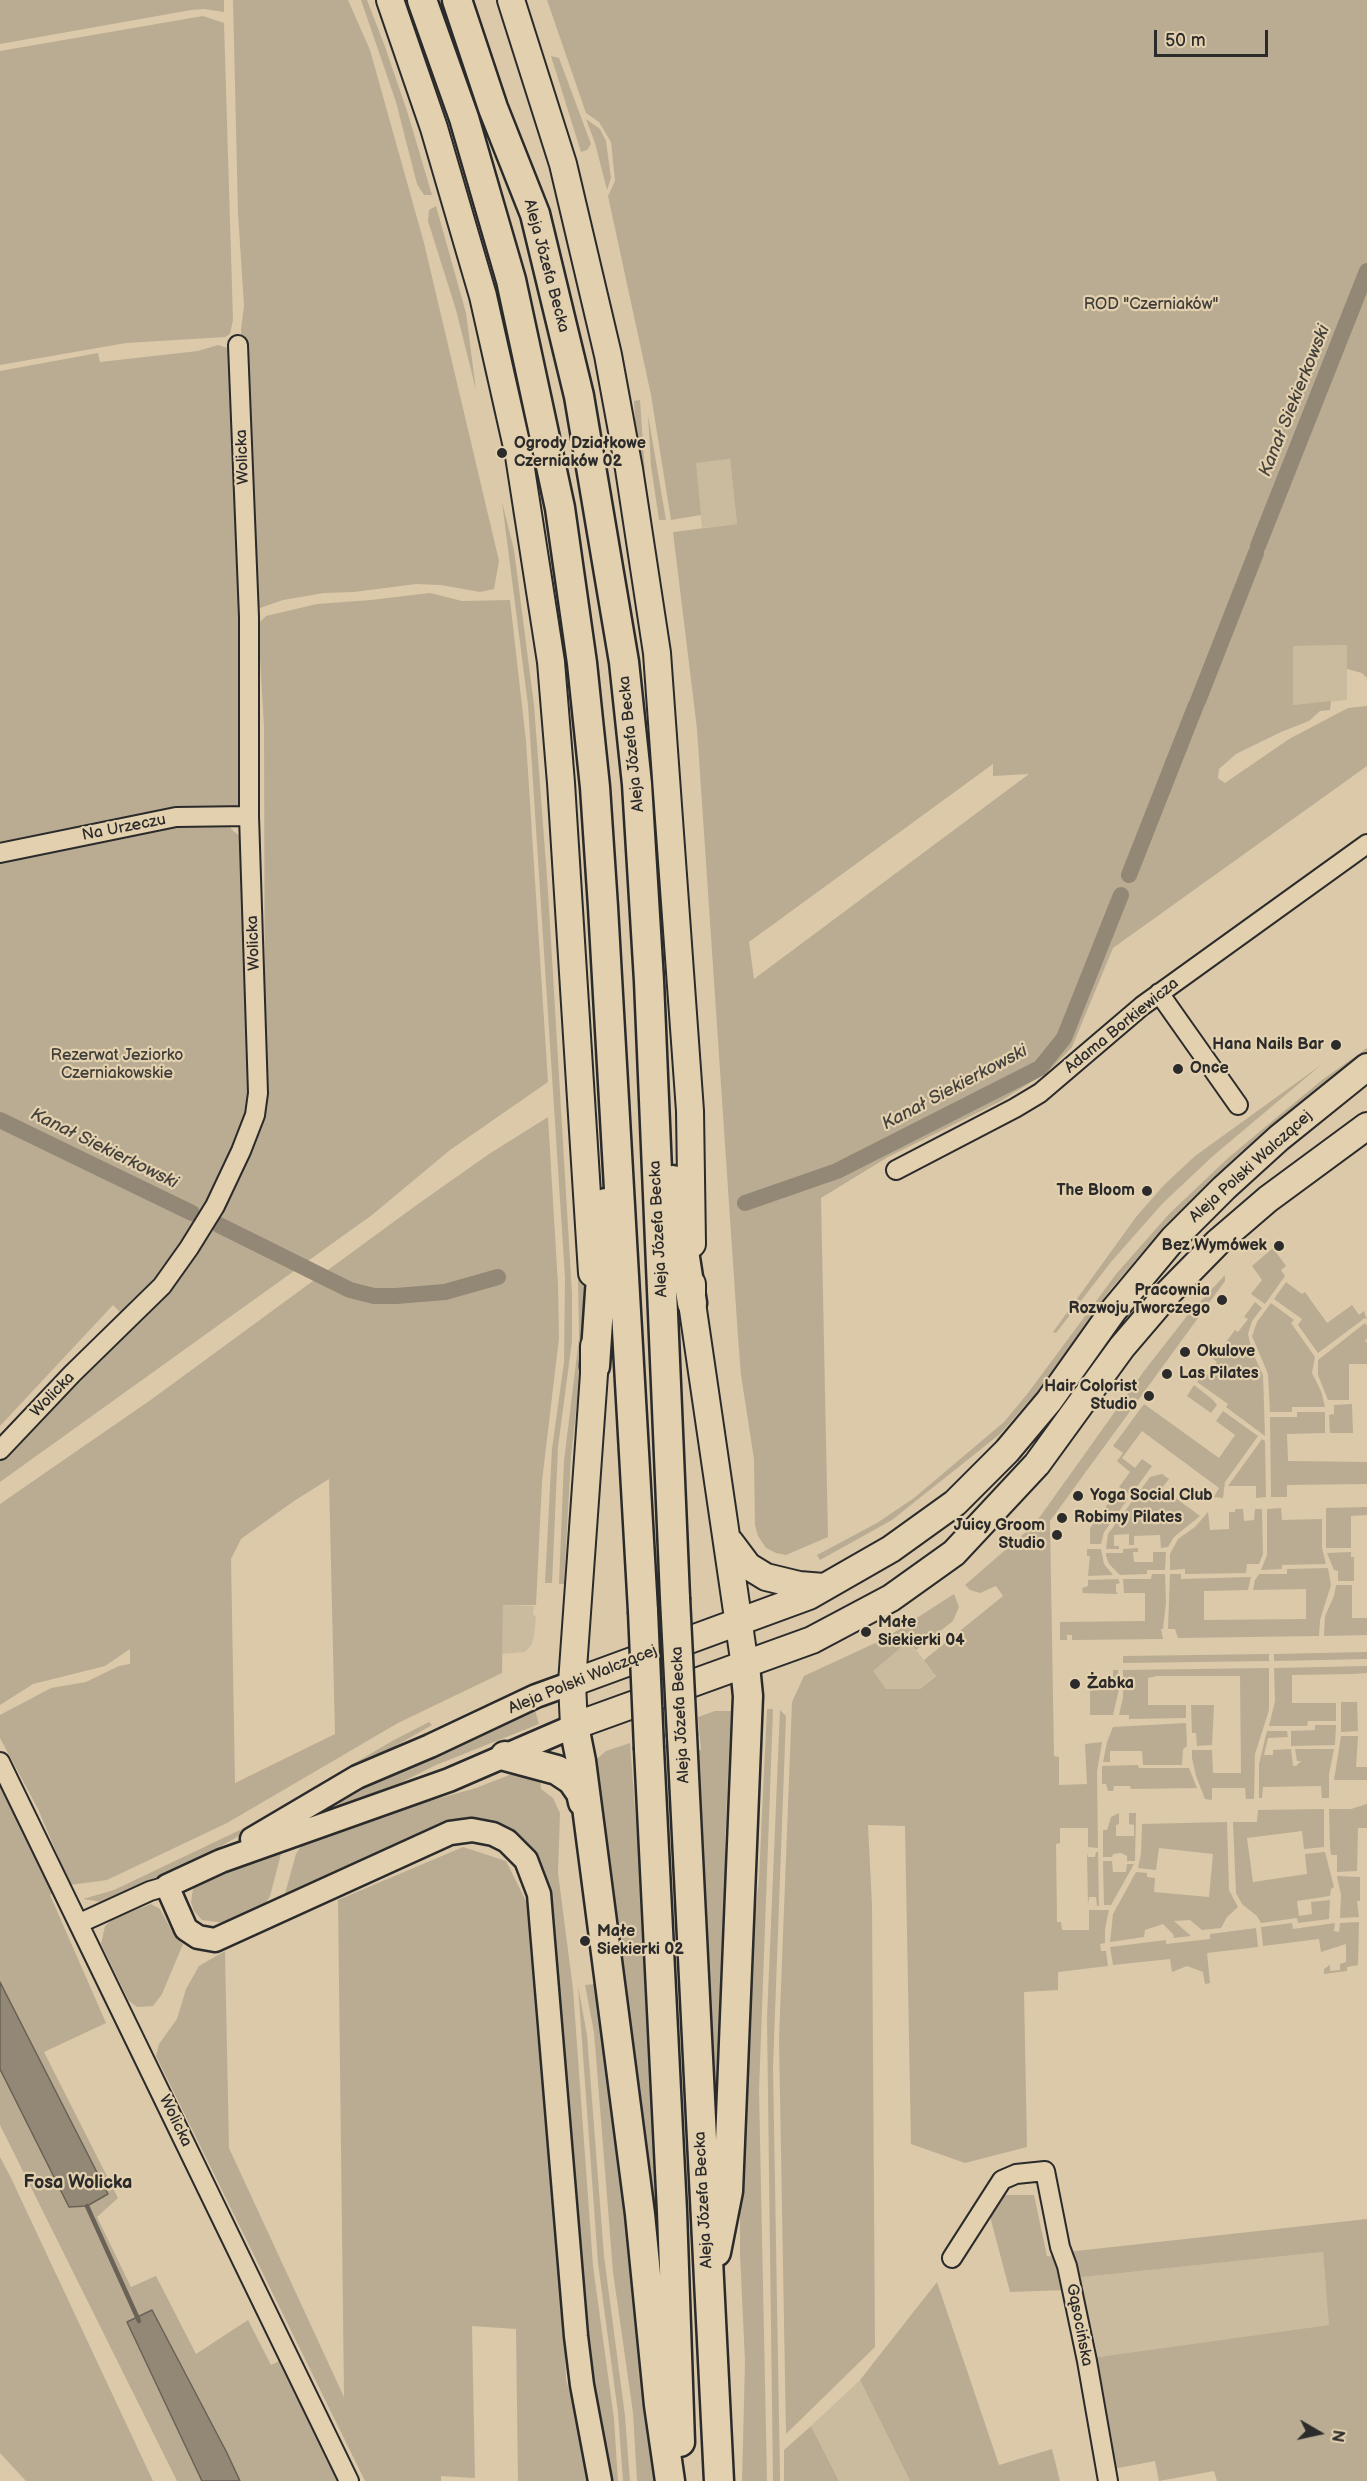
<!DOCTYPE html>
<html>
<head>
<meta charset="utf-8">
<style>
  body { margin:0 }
  #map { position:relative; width:1367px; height:2481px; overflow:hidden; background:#dbc9a9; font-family:"Balsamiq Sans",sans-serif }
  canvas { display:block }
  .north { position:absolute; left:1289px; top:2403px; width:60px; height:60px; -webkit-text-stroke:4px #e2d0ae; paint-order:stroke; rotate:99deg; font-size:16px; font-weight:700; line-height:24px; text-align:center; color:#2b2b2b }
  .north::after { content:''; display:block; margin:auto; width:21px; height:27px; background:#2b2b2b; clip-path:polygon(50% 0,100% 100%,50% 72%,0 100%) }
  .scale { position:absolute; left:1154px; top:30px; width:114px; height:27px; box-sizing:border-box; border:3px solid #2b2b2b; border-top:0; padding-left:8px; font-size:18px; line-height:21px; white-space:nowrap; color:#2b2b2b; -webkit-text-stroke:4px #e2d0ae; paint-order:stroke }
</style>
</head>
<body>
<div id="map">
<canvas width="1367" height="2481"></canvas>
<div class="north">N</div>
<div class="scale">50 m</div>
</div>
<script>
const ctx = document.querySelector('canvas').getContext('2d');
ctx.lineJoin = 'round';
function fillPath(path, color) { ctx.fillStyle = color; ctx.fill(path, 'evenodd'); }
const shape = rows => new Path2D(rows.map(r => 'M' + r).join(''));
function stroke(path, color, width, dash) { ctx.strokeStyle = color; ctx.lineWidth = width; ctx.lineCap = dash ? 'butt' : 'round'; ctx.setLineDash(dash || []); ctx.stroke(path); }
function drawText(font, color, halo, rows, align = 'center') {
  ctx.font = font + ' "Balsamiq Sans",sans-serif'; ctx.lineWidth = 4.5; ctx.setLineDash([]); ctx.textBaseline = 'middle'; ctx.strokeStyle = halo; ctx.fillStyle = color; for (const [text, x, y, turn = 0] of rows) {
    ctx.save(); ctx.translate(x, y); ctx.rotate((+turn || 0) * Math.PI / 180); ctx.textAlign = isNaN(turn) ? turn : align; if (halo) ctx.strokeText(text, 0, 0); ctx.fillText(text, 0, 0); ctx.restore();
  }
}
fillPath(shape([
  [730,459,737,524,702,528,695,463],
  [1347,645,1347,700,1293,705,1293,646],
  [503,1605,534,1606,533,1614,536,1617,534,1635,532,1644,525,1652,502,1654],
  [909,1641,936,1675,920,1689,886,1689,872,1671],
  [1323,2252,1330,2325,1091,2358,1073,2278],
  [860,2380,910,2481,839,2481,811,2426]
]), '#cbbb9e');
fillPath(shape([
  [0,0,224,0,224,12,204,9,191,10,0,44],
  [233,0,348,0,370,50,424,243,499,561,494,589,480,592,441,585,416,584,354,592,324,593,283,600,257,609,245,368,241,330,244,306,238,213],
  [361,0,367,0,384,44,407,111,432,195,424,195,417,184,396,102],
  [547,0,1367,0,1367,678,1362,673,1347,669,1347,645,1293,646,1293,705,1331,701,1330,710,1320,711,1309,721,1281,732,1236,754,1219,769,1218,778,1225,783,1289,739,1348,708,1367,706,1367,766,1113,948,1072,1047,1049,1071,1001,1101,888,1157,821,1198,828,1537,786,1555,776,1553,766,1548,758,1536,755,1525,754,1459,741,1375,738,1337,697,729,673,532,737,524,730,459,696,463,701,515,671,520,651,395,608,196,615,181,611,142,599,122,586,113],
  [993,764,993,776,1029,774,754,979,749,942],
  [203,16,224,23,233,320,230,334,225,337,126,343,0,365,0,51],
  [551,56,559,58,591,144,587,150,581,152],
  [586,119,600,129,606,141,611,178,607,190,595,143],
  [436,206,466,313,476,390,456,310,428,221,429,210],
  [218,345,231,349,245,811,0,847,0,371,98,353,100,362,198,351],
  [640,400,645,474,652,521,647,521,638,472,634,401],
  [648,415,666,520,659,520,651,466],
  [515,500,537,614,583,1264,585,1332,571,1456,564,1584,559,1584,564,1461,579,1338,578,1275,542,705,521,549,512,512],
  [502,502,514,550,534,705,548,891,572,1294,572,1341,558,1447,552,1583,545,1583,552,1449,564,1362,565,1277,528,705],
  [430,593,462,601,510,600,526,741,548,1082,450,1150,372,1215,0,1482,0,1461,210,1229,235,1186,252,1135,265,1084,264,727,258,624,266,616,317,604,371,600],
  [197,823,226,824,231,826,231,829,242,838,251,1114,198,1226,164,1273,124,1316,113,1305,0,1426,0,858,154,828],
  [1367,1048,1367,1055,1288,1115,1214,1179,1165,1226,1110,1290,1036,1393,1000,1434,892,1520,820,1560,817,1555,877,1523,914,1498,1004,1422,1028,1393,1117,1273,1169,1214,1227,1159,1276,1118,1322,1080],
  [1321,1065,1213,1156,1162,1204,1111,1262,1056,1333,1053,1332,1136,1217,1164,1185,1195,1156],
  [548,1117,558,1285,559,1338,542,1481,536,1605,503,1605,502,1673,398,1723,227,1823,107,1880,70,1885,38,1809,0,1738,0,1715,51,1688,86,1682,119,1666,130,1664,130,1649,105,1666,33,1684,0,1705,0,1504,152,1399,418,1204,489,1154],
  [329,1479,335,1734,235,1783,231,1559,241,1539,294,1501],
  [1273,1248,1286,1266,1281,1270,1285,1276,1265,1304,1251,1294,1262,1280,1252,1266],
  [1225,1275,1225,1281,1050,1521,1054,1756,1059,1757,1059,1785,1087,1784,1085,1744,1102,1742,1097,1772,1098,1848,1088,1847,1088,1828,1060,1828,1060,1843,1056,1844,1057,1922,1061,1922,1062,1930,1089,1930,1089,1910,1109,1910,1105,1929,1105,1943,1100,1944,1101,1951,1106,1951,1108,1966,1058,1972,1058,1990,1024,1992,1027,2147,965,2163,911,2144,905,1826,868,1825,872,1905,875,2347,786,2434,779,2039,792,1702,804,1676,884,1639,954,1594,959,1607,953,1621,916,1650,909,1641,873,1671,886,1689,920,1689,936,1676,924,1660,1003,1596,996,1586,980,1593,970,1590,965,1585,1034,1525,1144,1371,1187,1316],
  [1286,1282,1302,1294,1305,1292,1327,1323,1352,1305,1359,1315,1364,1311,1367,1320,1365,1318,1318,1353,1298,1325,1302,1319,1274,1299],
  [1255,1302,1262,1308,1252,1321,1248,1334,1252,1351,1263,1375,1265,1436,1226,1407,1228,1404,1197,1382,1202,1375,1206,1377,1217,1362,1213,1359,1235,1330,1238,1332,1248,1319,1244,1317],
  [1271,1303,1294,1320,1291,1323,1315,1357,1312,1373,1321,1391,1325,1407,1292,1407,1292,1412,1270,1412,1268,1374,1252,1336,1257,1322],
  [1365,1323,1367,1326,1367,1339,1365,1341,1367,1343,1367,1364,1349,1364,1349,1400,1328,1400,1318,1375,1318,1360],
  [1194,1385,1212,1399,1217,1405,1211,1413,1187,1396],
  [1144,1404,1219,1458,1235,1435,1216,1421,1223,1411,1258,1436,1225,1482,1223,1498,1214,1497,1219,1488,1142,1431,1122,1458,1135,1468,1142,1459,1152,1466,1131,1495,1119,1487,1130,1472,1117,1461,1123,1453,1113,1446],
  [1352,1404,1353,1433,1330,1433,1329,1415,1334,1414,1334,1405],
  [1297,1412,1325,1412,1325,1433,1287,1434,1288,1461,1367,1462,1367,1484,1287,1485,1287,1497,1271,1497,1270,1417,1297,1417],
  [1262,1439,1265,1441,1266,1497,1256,1498,1256,1486,1228,1486],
  [1162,1474,1169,1479,1162,1488,1200,1516,1174,1537,1168,1547,1161,1548,1160,1535,1134,1536,1134,1545,1129,1545,1129,1534,1114,1535,1114,1546,1119,1546,1119,1549,1106,1549,1108,1534,1150,1477],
  [1119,1492,1128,1499,1104,1532,1101,1544,1090,1544,1090,1528,1110,1501,1112,1502],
  [1367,1507,1367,1515,1351,1516,1351,1548,1326,1548,1326,1508],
  [1281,1508,1282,1520,1322,1519,1322,1548,1326,1564,1282,1565,1282,1569,1261,1570,1267,1555,1267,1509],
  [1235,1509,1243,1509,1244,1521,1254,1520,1255,1509,1262,1509,1263,1554,1259,1564,1247,1564,1246,1573,1185,1574,1185,1569,1170,1570,1170,1554,1178,1539,1195,1527,1208,1512,1210,1530,1229,1529,1229,1512,1235,1512],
  [1138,1548,1138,1552,1133,1552,1134,1562,1153,1562,1153,1552,1166,1552,1165,1570,1147,1570,1147,1574,1120,1575,1109,1564,1106,1556,1106,1553,1123,1553,1123,1549],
  [1087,1549,1101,1549,1104,1564,1113,1575,1088,1576,1090,1556,1087,1556],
  [1351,1552,1351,1557,1354,1557,1354,1581,1338,1581,1338,1571,1334,1570,1327,1553],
  [1328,1568,1331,1585,1320,1620,1319,1636,1178,1638,1175,1629,1168,1629,1170,1574,1181,1574,1181,1579,1251,1577,1248,1590,1204,1591,1204,1620,1306,1619,1306,1589,1253,1590,1255,1580,1259,1574,1287,1574,1287,1569],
  [1152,1574,1165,1574,1166,1603,1163,1629,1161,1629,1163,1639,1072,1640,1072,1635,1067,1635,1067,1640,1060,1640,1060,1622,1145,1621,1145,1593,1124,1593,1123,1579,1151,1579],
  [1118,1579,1120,1583,1116,1584,1116,1592,1118,1594,1083,1593,1082,1588,1088,1586,1088,1580],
  [1336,1585,1352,1585,1352,1618,1367,1618,1367,1635,1324,1636,1325,1616,1334,1596],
  [1367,1652,1367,1659,1274,1661,1274,1654],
  [1269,1654,1269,1661,1123,1663,1123,1656],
  [1367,1666,1367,1673,1352,1674,1292,1675,1292,1703,1336,1703,1336,1721,1308,1721,1307,1726,1269,1726,1275,1701,1274,1668],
  [1269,1668,1269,1710,1255,1754,1254,1799,1246,1799,1245,1788,1212,1788,1212,1800,1205,1799,1196,1776,1192,1758,1192,1750,1212,1750,1213,1773,1241,1773,1240,1676,1157,1676,1148,1678,1148,1705,1186,1705,1186,1718,1129,1719,1129,1715,1119,1715,1123,1697,1123,1670],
  [1113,1670,1118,1670,1119,1689,1113,1715,1090,1715,1090,1677,1110,1677,1110,1686,1113,1686],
  [1341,1702,1357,1702,1358,1731,1341,1732],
  [1191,1705,1214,1705,1212,1745,1197,1746,1196,1733,1192,1733],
  [531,1709,535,1710,539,1724,436,1765,352,1807,280,1831,329,1800],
  [767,1709,773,1709,759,2090,767,2481,742,2481,745,2362,740,2253,740,2173,750,1962,759,1878],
  [780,1710,786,1716,773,2067,780,2477,780,2481,773,2481,767,2018],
  [715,1711,731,1711,725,1841,726,1994,717,2172,697,1750,701,1750,698,1717],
  [429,1722,432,1725,211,1852,102,1902,83,1899,114,1890,240,1830,394,1740],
  [1186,1723,1187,1746,1183,1749,1182,1765,1143,1765,1142,1751,1110,1751,1110,1762,1103,1762,1107,1742,1113,1727],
  [1315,1725,1336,1725,1335,1745,1291,1746,1291,1731,1315,1730],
  [1267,1731,1287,1731,1288,1737,1268,1738,1264,1755,1273,1755,1273,1750,1291,1749,1293,1766,1296,1766,1301,1761,1297,1761,1295,1749,1334,1749,1329,1774,1329,1798,1322,1798,1321,1786,1263,1787,1262,1798,1259,1798,1259,1764],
  [1341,1736,1358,1736,1356,1767,1367,1767,1367,1780,1334,1780],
  [630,1743,641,1887,659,2280,592,1763,606,1751],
  [1138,1765,1139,1768,1189,1768,1197,1788,1131,1789,1130,1786,1114,1786,1113,1791,1108,1791,1106,1784,1102,1784,1102,1766],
  [517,1772,540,1775,541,1789,553,1798,560,1813,558,1873,573,1989,593,2266,614,2419,618,2481,607,2481,591,2391,546,1895,500,1827,284,1897,296,1854,303,1843,316,1833,476,1788],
  [0,1779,55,1892,50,1895,106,2023,44,2052,118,2198,97,2217,131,2287,156,2276,196,2354,248,2320,271,2365,283,2359,342,2481,240,2481,152,2310,128,2322,202,2481,177,2481,0,2125,0,2069,69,2207,107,2193,0,1982],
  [1367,1804,1367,1828,1358,1828,1357,1871,1337,1872,1337,1855,1331,1855,1330,1846,1329,1809,1351,1809],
  [1324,1809,1324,1847,1304,1849,1302,1831,1247,1838,1253,1882,1307,1874,1305,1854,1325,1852,1334,1887,1331,1889,1330,1896,1297,1901,1299,1916,1312,1914,1311,1902,1330,1900,1329,1919,1298,1923,1297,1918,1261,1923,1257,1916,1242,1904,1236,1893,1233,1822,1257,1822,1258,1810],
  [1119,1813,1119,1824,1116,1825,1116,1836,1134,1836,1134,1825,1129,1824,1129,1813,1136,1813,1135,1861,1127,1861,1127,1856,1121,1853,1113,1854,1112,1857,1103,1857,1103,1830,1107,1830,1111,1817],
  [1227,1822,1229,1890,1238,1907,1227,1917,1221,1928,1202,1930,1190,1920,1174,1921,1191,1936,1174,1938,1173,1934,1163,1924,1145,1930,1144,1937,1110,1942,1113,1914,1136,1872,1147,1873,1147,1877,1155,1878,1154,1892,1209,1897,1213,1854,1159,1848,1156,1870,1138,1868,1141,1854,1142,1824],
  [463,1847,506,1861,526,1901,537,2033,560,2220,566,2379,593,2481,518,2481,516,2329,472,2326,475,2478,441,2476,441,2481,365,2481,156,2056,159,2044,177,2019,186,1989,199,1966,225,1951,229,2148,344,2397,338,1900],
  [282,1850,270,1896,262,1909,234,1921,224,1923,202,1920,194,1911,191,1902,193,1889,209,1873],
  [1096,1852,1098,1852,1099,1906,1097,1906,1096,1897,1089,1897,1088,1904,1087,1853,1088,1857,1095,1857],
  [1103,1861,1112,1861,1113,1872,1126,1872,1127,1864,1134,1864,1111,1905,1104,1905],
  [1337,1876,1360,1877,1360,1901,1357,1901,1359,1917,1340,1918,1341,1895],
  [151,1904,160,1909,175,1937,183,1944,162,1994,153,2006,137,2007,129,2001,101,1944,105,1926,113,1919],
  [1359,1922,1358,1965,1347,1967,1347,1971,1324,1974,1324,1969,1330,1965,1330,1971,1340,1970,1340,1964,1346,1962,1346,1944,1321,1952,1319,1939,1263,1946,1261,1927,1292,1923,1293,1929,1335,1923,1334,1931,1339,1932,1340,1923],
  [1256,1928,1258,1947,1207,1953,1210,1983,1205,1984,1203,1972,1187,1966,1172,1972,1170,1959,1113,1965,1110,1947,1166,1940,1166,1944,1210,1939,1210,1934],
  [595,1984,603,2008,657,2481,637,2481,633,2413,613,2272,594,2032,585,1985],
  [578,1986,587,2035,604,2256,625,2416,630,2481,623,2481,618,2413,598,2263],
  [0,2157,11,2178,153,2481,26,2481,0,2453],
  [1005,2195,1034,2195,1047,2256,1056,2257,1065,2290,1010,2292,988,2209,994,2201],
  [1367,2219,1367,2481,1217,2481,1214,2471,1159,2481,1155,2461,1113,2469,1091,2358,1329,2325,1323,2252,1073,2278,1067,2252],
  [937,2282,999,2465,1052,2449,1060,2481,910,2481,860,2380],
  [811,2426,839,2481,784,2481,784,2450]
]), '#baac92');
const water = shape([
  [0,1982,108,2194,87,2206,69,2207,0,2069,0,1982],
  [152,2310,227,2453,240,2481,202,2481,127,2322,152,2310]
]);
fillPath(water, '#928875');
stroke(water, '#696357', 1.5);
stroke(shape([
  [87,2206,139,2321]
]), '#696357', 4.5);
stroke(shape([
  [1258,546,1367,271],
  [1198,701,1256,553],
  [1129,875,1196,705],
  [0,1120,192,1213],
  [745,1203,837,1171,1040,1068,1064,1038,1121,895],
  [219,1225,350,1290,374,1296,396,1296,445,1292,498,1277]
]), '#928875', 16);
const minor = shape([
  [0,853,176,817,249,816],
  [1159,993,1238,1105],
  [896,1170,1015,1108,1040,1093,1142,1006,1367,844],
  [0,1450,72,1374,162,1286,189,1248,215,1206,241,1151,255,1115,258,1093,249,816,249,617,238,345],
  [0,1762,349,2481],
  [80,1923,150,1891,167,1886],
  [952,2258,1002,2180,1016,2174,1045,2171,1060,2247,1067,2266,1087,2361,1108,2481]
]);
const tertiary = shape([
  [574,1726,449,1780,221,1861,167,1886,186,1929,198,1937,215,1940,450,1833,472,1830,493,1834,507,1841,526,1860,539,1894,576,2336,582,2385,600,2481],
  [252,1839,357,1777,430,1746,536,1696,572,1683]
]);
const secondary = shape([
  [390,0,434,128,483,296,519,456,551,662,561,783,592,1273],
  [511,0,563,164,608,355,629,469,657,653,690,1111,692,1244],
  [692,1284,692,1303,745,1666],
  [594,1346,594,1374,572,1683,574,1726,812,1640,891,1598,954,1553,1037,1464,1122,1347,1169,1292,1218,1242,1268,1199,1367,1126],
  [730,1542,748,1566,766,1577,799,1585,824,1587],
  [572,1683,809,1596,891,1549,955,1503,1007,1451,1049,1401,1113,1311,1173,1239,1224,1188,1279,1138,1367,1067]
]);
const primary = shape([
  [422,0,464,118,511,280,560,508,582,663,595,787,603,907,643,1611],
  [457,0,493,108,535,214,579,396,624,662,637,784,649,981,675,1598],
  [673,1180,692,1303],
  [595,1366,606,1203],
  [574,1726,581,1761,640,2214,659,2405,670,2481],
  [682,1736,719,2481],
  [649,1749,672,2211,680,2442],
  [505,1756,557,1770,572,1780,581,1793,583,1802],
  [716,2252,728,2191,748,1696,745,1666]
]);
stroke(minor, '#2b2b2b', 22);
stroke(tertiary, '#2b2b2b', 27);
stroke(secondary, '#2b2b2b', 30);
stroke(primary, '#2b2b2b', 33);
stroke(minor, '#e2d0ae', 18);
stroke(tertiary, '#e2d0ae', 22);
stroke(secondary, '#e2d0ae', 26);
stroke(primary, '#e2d0ae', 28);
const primaryBridge = shape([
  [675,1598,682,1736],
  [643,1611,649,1749]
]);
stroke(primaryBridge, '#2b2b2b', 33, []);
stroke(primaryBridge, '#e2d0ae', 28);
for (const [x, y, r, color] of [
  [502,453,6,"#2b2b2b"],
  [1336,1045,6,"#2b2b2b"],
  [1178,1069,6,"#2b2b2b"],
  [1147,1191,6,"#2b2b2b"],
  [1279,1246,6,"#2b2b2b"],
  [1222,1300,6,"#2b2b2b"],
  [1185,1352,6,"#2b2b2b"],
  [1167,1374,6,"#2b2b2b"],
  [1149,1396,6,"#2b2b2b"],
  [1078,1496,6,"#2b2b2b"],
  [1062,1518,6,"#2b2b2b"],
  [1057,1535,6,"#2b2b2b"],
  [866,1632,6,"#2b2b2b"],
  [1075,1684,6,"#2b2b2b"],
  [585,1941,6,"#2b2b2b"]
]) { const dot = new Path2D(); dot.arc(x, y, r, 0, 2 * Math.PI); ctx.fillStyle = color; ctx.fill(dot); stroke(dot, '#e2d0ae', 2); }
drawText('16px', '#2b2b2b', '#e2d0ae', [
  ["Aleja Józefa Becka",546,266,75],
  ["Wolicka",243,457,-92],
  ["Aleja Józefa Becka",632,744,-96],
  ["Na Urzeczu",124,828,-11],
  ["Wolicka",254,943,-92],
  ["Adama Borkiewicza",1122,1026,-39],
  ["Aleja Polski Walczącej",1251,1167,-42],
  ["Aleja Józefa Becka",659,1229,-93],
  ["Wolicka",53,1395,-46],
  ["Aleja Polski Walczącej",583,1680,-22],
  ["Aleja Józefa Becka",681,1715,-93],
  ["Wolicka",175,2121,64],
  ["Aleja Józefa Becka",704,2200,-93],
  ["Gąsocińska",1079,2325,79]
]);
drawText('16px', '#403e3a', '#e2d0ae', [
  ["ROD \"Czerniaków\"",1151,305],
  ["Rezerwat Jeziorko",117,1056],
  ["Czerniakowskie",117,1074]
]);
drawText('bold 16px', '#2b2b2b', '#e2d0ae', [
  ["Ogrody Działkowe",514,444],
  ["Czerniaków 02",514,462],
  ["Hana Nails Bar",1324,1045,"right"],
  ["Once",1190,1069],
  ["The Bloom",1135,1191,"right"],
  ["Bez Wymówek",1267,1246,"right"],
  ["Pracownia",1210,1291,"right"],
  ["Rozwoju Tworczego",1210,1309,"right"],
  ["Okulove",1197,1352],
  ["Las Pilates",1179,1374],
  ["Hair Colorist",1137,1387,"right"],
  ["Studio",1137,1405,"right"],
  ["Yoga Social Club",1090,1496],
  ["Robimy Pilates",1074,1518],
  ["Juicy Groom",1045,1526,"right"],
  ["Studio",1045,1544,"right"],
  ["Małe",878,1623],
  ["Siekierki 04",878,1641],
  ["Żabka",1087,1684],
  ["Małe",597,1932],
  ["Siekierki 02",597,1950]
], 'left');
drawText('italic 18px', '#45423e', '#e2d0ae', [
  ["Kanał Siekierkowski",1295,401,-68],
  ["Kanał Siekierkowski",955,1088,-28],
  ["Kanał Siekierkowski",104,1149,26]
]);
drawText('bold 18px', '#2b2b2b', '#e2d0ae', [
  ["Fosa Wolicka",78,2183]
]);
</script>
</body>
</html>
